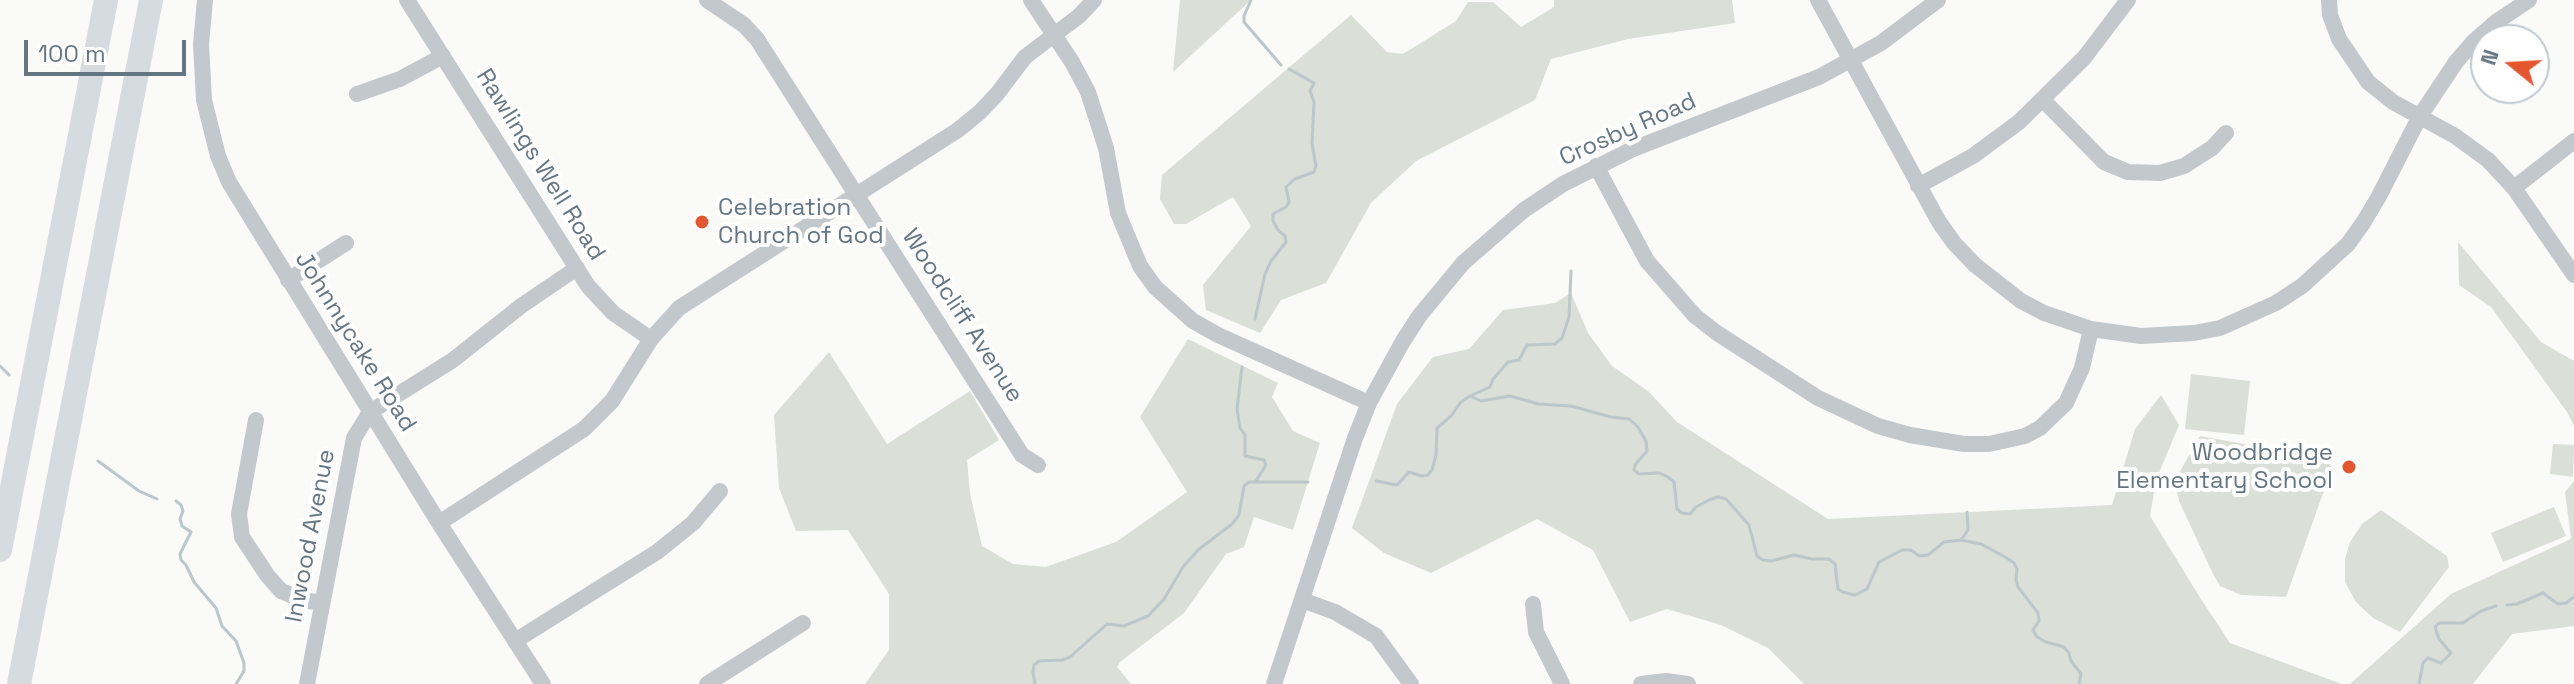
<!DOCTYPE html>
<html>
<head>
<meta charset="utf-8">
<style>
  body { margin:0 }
  #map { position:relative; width:2574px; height:684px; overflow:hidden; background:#fafaf8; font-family:"Space Grotesk",sans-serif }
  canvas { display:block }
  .north { position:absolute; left:2470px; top:24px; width:80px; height:80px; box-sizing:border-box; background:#fff; border:2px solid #c1c8cd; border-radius:50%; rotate:288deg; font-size:22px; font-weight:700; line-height:32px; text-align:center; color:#657683 }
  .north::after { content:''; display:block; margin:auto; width:28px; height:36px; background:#e4572e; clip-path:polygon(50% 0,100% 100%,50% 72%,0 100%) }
  .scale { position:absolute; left:24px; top:40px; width:162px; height:36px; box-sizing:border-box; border:4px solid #657683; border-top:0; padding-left:10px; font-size:24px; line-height:28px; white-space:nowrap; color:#657683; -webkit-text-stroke:6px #fff; paint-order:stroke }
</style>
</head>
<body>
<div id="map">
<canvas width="2574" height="684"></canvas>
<div class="north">N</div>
<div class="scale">100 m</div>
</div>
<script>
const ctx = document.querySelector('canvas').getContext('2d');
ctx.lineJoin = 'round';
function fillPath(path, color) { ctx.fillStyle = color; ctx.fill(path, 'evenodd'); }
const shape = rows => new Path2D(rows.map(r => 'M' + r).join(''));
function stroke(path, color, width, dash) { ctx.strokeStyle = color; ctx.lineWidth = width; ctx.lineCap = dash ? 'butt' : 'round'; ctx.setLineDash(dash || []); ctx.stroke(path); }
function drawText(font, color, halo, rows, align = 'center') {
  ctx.font = font + ' "Space Grotesk",sans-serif'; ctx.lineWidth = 8; ctx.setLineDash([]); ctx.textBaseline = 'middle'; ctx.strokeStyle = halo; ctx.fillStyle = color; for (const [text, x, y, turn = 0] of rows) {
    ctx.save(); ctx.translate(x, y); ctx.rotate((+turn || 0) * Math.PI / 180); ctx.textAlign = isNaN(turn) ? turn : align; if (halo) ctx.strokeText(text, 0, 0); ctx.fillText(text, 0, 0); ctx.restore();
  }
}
fillPath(shape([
  [1180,0,1251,0,1173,72],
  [1554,0,1732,0,1735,23,1628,39,1551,59,1535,100,1416,161,1371,203,1326,283,1281,300,1260,333,1206,310,1203,285,1251,226,1233,197,1186,224,1174,224,1160,199,1162,175,1351,15,1387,52,1403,54,1456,21,1468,2,1493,2,1521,27,1554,7],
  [2458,242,2541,342,2574,361,2574,426,2567,412,2491,307,2459,285],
  [1571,293,1588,333,1612,366,1648,391,1677,422,1828,519,2112,505,2135,429,2161,395,2179,425,2156,480,2150,516,2199,596,2230,643,2342,684,1804,684,1768,648,1721,625,1667,609,1630,622,1593,550,1537,519,1431,573,1384,553,1352,528,1397,404,1433,357,1469,349,1503,310,1555,303],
  [1188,339,1278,383,1272,397,1293,431,1320,443,1293,530,1254,517,1244,547,1226,554,1184,613,1120,662,1117,667,1131,684,865,684,889,650,889,594,848,530,796,531,779,488,774,415,829,352,887,444,970,391,999,440,967,460,970,494,982,546,1013,564,1046,567,1116,542,1187,492,1140,417],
  [2191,374,2250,381,2244,435,2185,429],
  [2200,436,2327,459,2332,468,2286,597,2241,595,2220,586,2213,574,2179,501,2176,487,2178,475],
  [2553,444,2574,445,2573,477,2550,474],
  [2574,481,2574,626,2512,634,2473,684,2350,684,2451,594,2571,539,2565,492],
  [2554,507,2566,536,2503,562,2491,533],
  [2381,510,2447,556,2449,567,2400,632,2373,618,2356,602,2345,582,2345,559,2350,542,2362,524]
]), '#dadfd7');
stroke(shape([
  [1251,0,1244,16,1244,22,1281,65],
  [1255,319,1265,274,1271,261,1286,242,1285,236,1278,230,1273,221,1273,214,1286,207,1289,202,1286,187,1295,179,1314,172,1316,166,1312,144,1314,102,1310,91,1314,83,1289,69],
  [0,366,9,375],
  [1242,367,1237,409,1240,428,1245,435,1245,456,1264,460,1266,465,1256,481],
  [1470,396,1490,387,1493,379,1508,362,1519,360,1527,345,1555,344,1562,338,1569,317,1571,271],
  [98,461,139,491,157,499],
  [1376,481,1397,485,1409,472,1422,476,1428,475,1432,470,1436,455,1437,428,1451,416,1461,402,1470,396,1481,401,1510,396,1539,404,1571,406,1611,417,1629,419,1638,427,1646,441,1647,451,1635,465,1634,470,1639,474,1659,473,1668,477,1674,482,1677,509,1682,513,1690,514,1696,507,1709,500,1718,497,1726,499,1749,525,1757,556,1763,560,1771,561,1794,555,1812,559,1829,559,1835,564,1838,589,1843,592,1855,595,1867,589,1879,562,1902,550,1911,550,1919,556,1928,555,1944,542,1961,540,1981,544,2005,557,2014,563,2017,569,2016,580,2018,587,2038,613,2039,621,2033,630,2037,637,2046,642,2064,647,2069,653,2071,661,2081,674,2079,684],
  [176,501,181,505,183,511,180,519,182,526,191,532,180,554,181,560,186,565,194,582,216,608,222,626,236,641,244,663,244,671,236,684],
  [1961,540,1968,530,1967,512],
  [2507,605,2517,604,2543,593,2558,604,2566,603,2574,597],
  [1035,684,1033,672,1034,665,1039,661,1062,660,1070,657,1107,624,1124,626,1148,616,1164,599,1183,567,1198,550,1232,524,1239,515,1244,486,1249,482,1308,482],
  [2419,684,2423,663,2428,658,2441,663,2451,653,2439,639,2435,627,2439,623,2463,623,2481,611,2496,606]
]), '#bbc7cb', 3);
stroke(shape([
  [205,0,201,44,204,100,218,156,229,182,439,523,543,684],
  [407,0,588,286,613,313,651,339],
  [707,0,744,25,757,39,1022,455,1038,465],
  [1031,0,1072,62,1088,92,1106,148,1118,213,1140,266,1155,287,1193,321,1218,335,1369,403],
  [1818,0,1939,222,1954,243,1975,265,2021,301,2044,313,2091,329,2141,336,2194,333,2220,328,2276,303,2302,286,2348,244,2363,223,2378,198,2420,116,2456,62,2474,41,2496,22,2529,0],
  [2329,1,2330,15,2339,39,2368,82,2393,102,2455,136,2488,160,2514,188,2574,275],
  [357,94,400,79,443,56],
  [2043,100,2104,162,2128,172,2160,173,2184,166,2212,148,2226,133],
  [1596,166,1647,261,1695,316,1717,333,1818,398,1878,426,1910,435,1964,444,1989,444,2025,436,2040,428,2066,403,2082,368,2091,329],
  [1918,186,1973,156,2019,122,2084,58,2128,0],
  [2514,188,2574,141],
  [288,280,346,243],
  [256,420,239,514,242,537,267,575,281,591,303,600,322,603],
  [439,523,584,429,612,401,651,339,679,308,958,130,980,112,997,94,1025,57,1079,16,1094,0],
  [1302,600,1335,612,1376,636,1411,684],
  [1533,604,1536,632,1562,684],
  [515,641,657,552,693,523,720,491],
  [307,684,354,438,370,412,453,360,521,306,577,268],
  [707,684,803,623],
  [1274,684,1355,438,1369,403,1403,341,1420,315,1463,263,1524,210,1563,184,1633,149,1819,77,1881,43,1938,0],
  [1641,684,1666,681,1688,684]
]), '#c3c8cc', 16);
stroke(shape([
  [0,550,106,0],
  [19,684,151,0]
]), '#d6dbdf', 24);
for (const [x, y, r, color] of [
  [702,222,8,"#e4572e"],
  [2349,467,8,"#e4572e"]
]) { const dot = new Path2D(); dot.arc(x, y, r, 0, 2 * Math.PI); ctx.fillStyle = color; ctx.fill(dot); stroke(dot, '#fff', 3); }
drawText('24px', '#657683', '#fff', [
  ["Crosby Road",1628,130,-24],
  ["Rawlings Well Road",540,165,58],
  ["Woodcliff Avenue",962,316,57],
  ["Johnnycake Road",355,342,58],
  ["Inwood Avenue",311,536,-79]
]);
drawText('24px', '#657683', '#fff', [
  ["Celebration",718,208],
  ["Church of God",718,236],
  ["Woodbridge",2333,453,"right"],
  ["Elementary School",2333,481,"right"]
], 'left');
</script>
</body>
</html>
